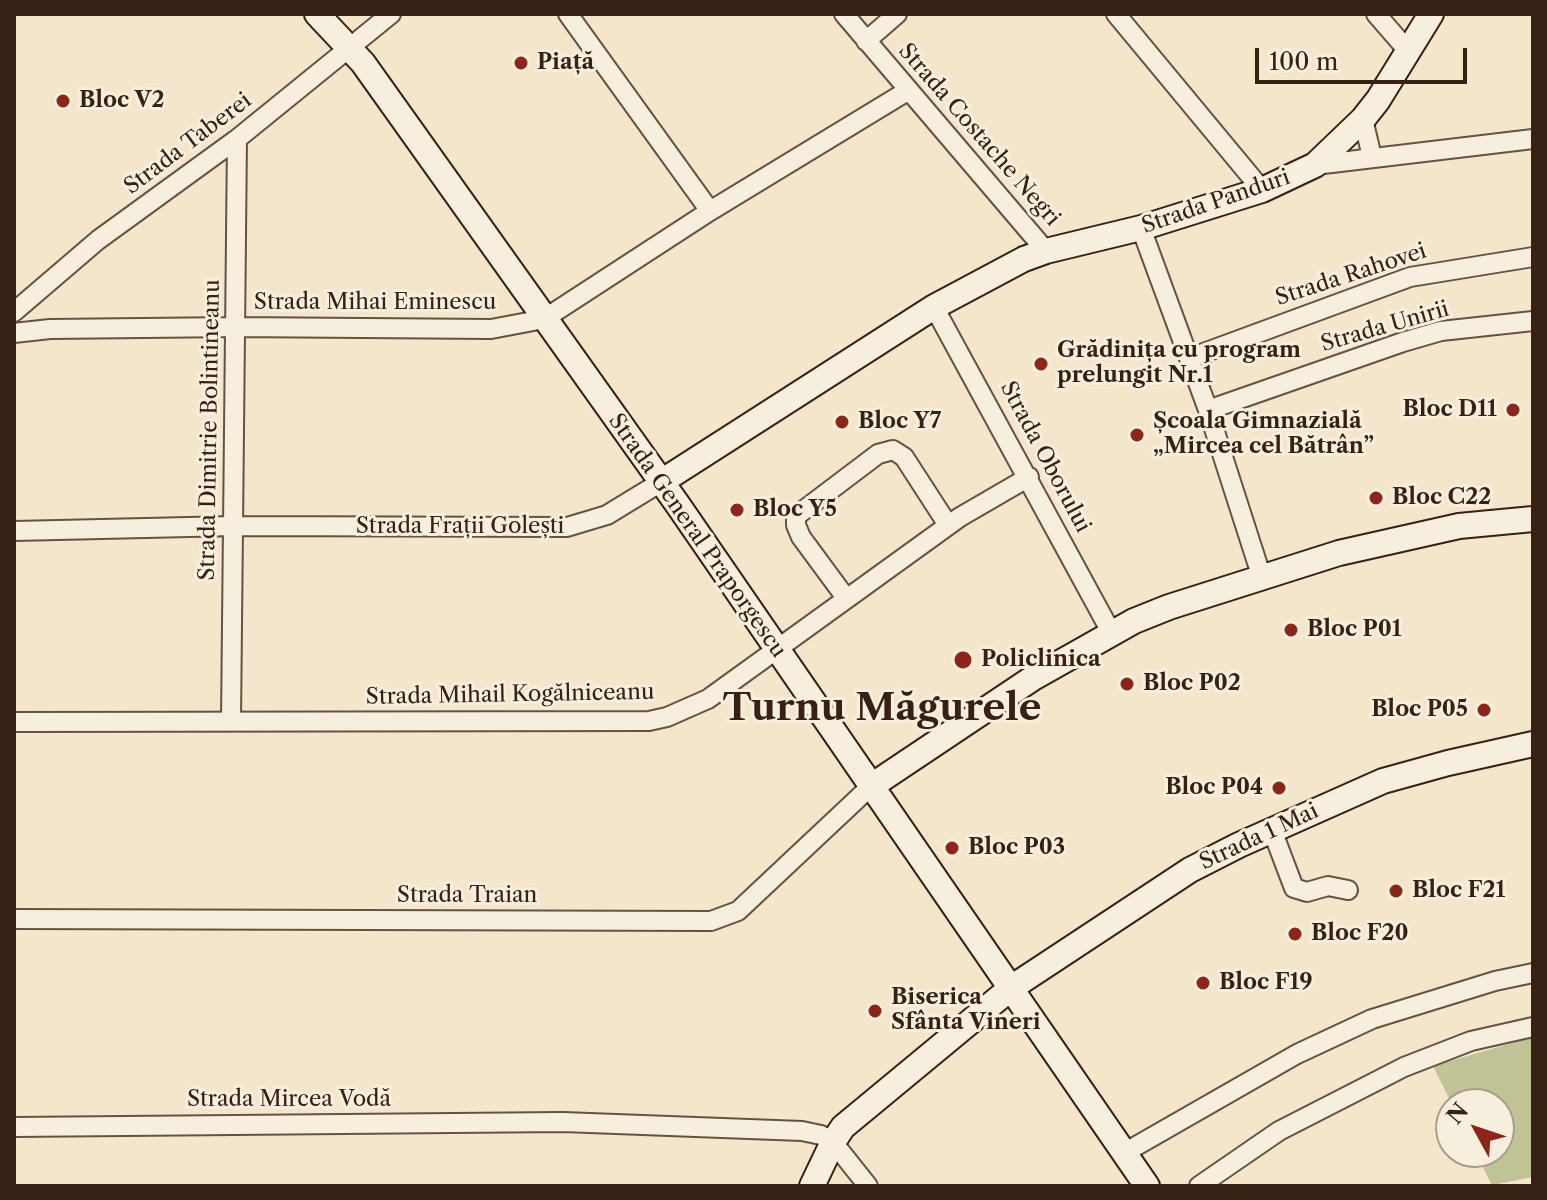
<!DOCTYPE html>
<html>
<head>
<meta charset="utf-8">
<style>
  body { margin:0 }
  #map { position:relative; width:1547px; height:1200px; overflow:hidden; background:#f3e6cb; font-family:"Libre Caslon Text",serif }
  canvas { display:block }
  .frame { position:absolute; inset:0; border:16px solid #372014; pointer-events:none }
  .north { position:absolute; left:1435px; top:1088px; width:80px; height:80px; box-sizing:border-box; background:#f7efdd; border:2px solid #aa9c8d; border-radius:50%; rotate:310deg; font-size:22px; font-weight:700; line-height:32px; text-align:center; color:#372014 }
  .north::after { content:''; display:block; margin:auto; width:28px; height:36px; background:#8f2418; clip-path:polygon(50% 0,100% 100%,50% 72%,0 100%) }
  .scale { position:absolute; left:1255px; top:48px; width:212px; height:36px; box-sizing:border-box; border:4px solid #372014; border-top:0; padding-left:10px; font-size:24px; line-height:28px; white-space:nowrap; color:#372014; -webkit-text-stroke:6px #f7efdd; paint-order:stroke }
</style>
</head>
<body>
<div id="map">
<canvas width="1547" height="1200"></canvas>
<div class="frame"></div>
<div class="north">N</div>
<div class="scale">100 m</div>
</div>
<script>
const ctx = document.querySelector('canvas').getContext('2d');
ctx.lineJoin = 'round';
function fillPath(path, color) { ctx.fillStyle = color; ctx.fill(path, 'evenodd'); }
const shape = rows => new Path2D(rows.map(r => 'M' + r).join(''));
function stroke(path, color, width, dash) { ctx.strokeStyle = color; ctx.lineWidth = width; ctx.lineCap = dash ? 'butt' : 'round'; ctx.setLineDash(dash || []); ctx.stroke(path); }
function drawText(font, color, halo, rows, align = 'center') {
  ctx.font = font + ' "Libre Caslon Text",serif'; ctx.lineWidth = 6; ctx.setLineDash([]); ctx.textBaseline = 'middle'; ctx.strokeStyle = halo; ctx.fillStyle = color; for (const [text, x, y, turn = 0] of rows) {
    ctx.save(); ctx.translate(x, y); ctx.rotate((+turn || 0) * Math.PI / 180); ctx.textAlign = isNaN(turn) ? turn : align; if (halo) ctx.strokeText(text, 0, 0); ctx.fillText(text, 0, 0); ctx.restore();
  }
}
fillPath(shape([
  [1533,1037,1533,1177,1492,1185,1475,1152,1499,1152,1499,1104,1452,1104,1433,1066]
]), '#c0c393');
const street = shape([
  [568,14,710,211],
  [844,14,1046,251],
  [1116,14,1262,190],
  [1376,14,1409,52],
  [866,41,897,14],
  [1363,119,1372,157],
  [1315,165,1533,139],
  [1141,228,1208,410,1262,578],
  [934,307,1111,632],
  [14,312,98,240,237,139,391,14],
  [14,333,50,329,235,327,491,329,544,319,710,211,909,90],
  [1190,358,1410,277,1533,257],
  [1208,410,1403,342,1441,331,1533,321],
  [14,531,233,526,567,527,607,515,661,482],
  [846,598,801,537,796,525,796,516,878,454,893,450,904,457,948,525],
  [231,721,237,139],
  [14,722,649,721,667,717,708,699,960,517,1029,477],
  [1272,830,1294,888,1307,892,1328,886,1348,890],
  [14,919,711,921,738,911,870,787],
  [14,1127,563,1122,802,1131,821,1135,833,1142,868,1186],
  [1124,1153,1297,1054,1372,1019,1495,981,1533,973],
  [1199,1186,1279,1131,1404,1067,1471,1041,1533,1027]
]);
const secondary = shape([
  [317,14,363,63,678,505,1147,1186],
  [661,482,934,307,1024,259,1046,251,1141,228,1262,190,1315,165,1363,119,1378,100,1431,14],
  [870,787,1033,678,1134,621,1169,607,1339,553,1459,526,1533,519],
  [812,1186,833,1142,843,1127,1011,988,1190,870,1239,845,1383,781,1448,763,1533,744]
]);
stroke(street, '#665242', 22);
stroke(secondary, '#372014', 28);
stroke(street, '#f7efdd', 18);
stroke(secondary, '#f7efdd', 24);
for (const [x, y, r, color] of [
  [521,63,8,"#8f2418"],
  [63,101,8,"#8f2418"],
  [1041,364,8,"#8f2418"],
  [1513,410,8,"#8f2418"],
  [842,422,8,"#8f2418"],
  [1137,435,8,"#8f2418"],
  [1376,498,8,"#8f2418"],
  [737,510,8,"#8f2418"],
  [1291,630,8,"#8f2418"],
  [963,660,10,"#8f2418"],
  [1127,684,8,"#8f2418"],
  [1484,710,8,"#8f2418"],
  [1279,788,8,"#8f2418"],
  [952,848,8,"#8f2418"],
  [1396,891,8,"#8f2418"],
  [1295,934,8,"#8f2418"],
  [1203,983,8,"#8f2418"],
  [875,1011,8,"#8f2418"]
]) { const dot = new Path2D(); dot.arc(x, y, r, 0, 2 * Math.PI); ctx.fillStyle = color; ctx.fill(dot); stroke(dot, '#f7efdd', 3); }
drawText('bold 22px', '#372014', '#f7efdd', [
  ["Piață",537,63],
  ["Bloc V2",79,101],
  ["Grădinița cu program",1057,351],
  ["prelungit Nr.1",1057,376],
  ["Bloc D11",1497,410,"right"],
  ["Bloc Y7",858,422],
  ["Școala Gimnazială",1153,422],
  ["„Mircea cel Bătrân”",1153,447],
  ["Bloc C22",1392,498],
  ["Bloc Y5",753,510],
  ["Bloc P01",1307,630],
  ["Policlinica",981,660],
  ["Bloc P02",1143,684],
  ["Bloc P05",1468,710,"right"],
  ["Bloc P04",1263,788,"right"],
  ["Bloc P03",968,848],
  ["Bloc F21",1412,891],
  ["Bloc F20",1311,934],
  ["Bloc F19",1219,983],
  ["Biserica",891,998],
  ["Sfânta Vineri",891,1023]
], 'left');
drawText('22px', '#372014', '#f7efdd', [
  ["Strada Costache Negri",979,135,49],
  ["Strada Taberei",188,144,-37],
  ["Strada Panduri",1216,202,-19],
  ["Strada Rahovei",1351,275,-18],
  ["Strada Mihai Eminescu",375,303],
  ["Strada Unirii",1385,327,-16],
  ["Strada Dimitrie Bolintineanu",210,430,-89],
  ["Strada Oborului",1045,457,62],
  ["Strada Frații Golești",460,527],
  ["Strada General Praporgescu",697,536,55],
  ["Strada Mihail Kogălniceanu",510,695,-1],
  ["Strada 1 Mai",1259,837,-25],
  ["Strada Traian",467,896],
  ["Strada Mircea Vodă",289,1100]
]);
drawText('bold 38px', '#372014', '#f7efdd', [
  ["Turnu Măgurele",882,709]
]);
</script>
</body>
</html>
